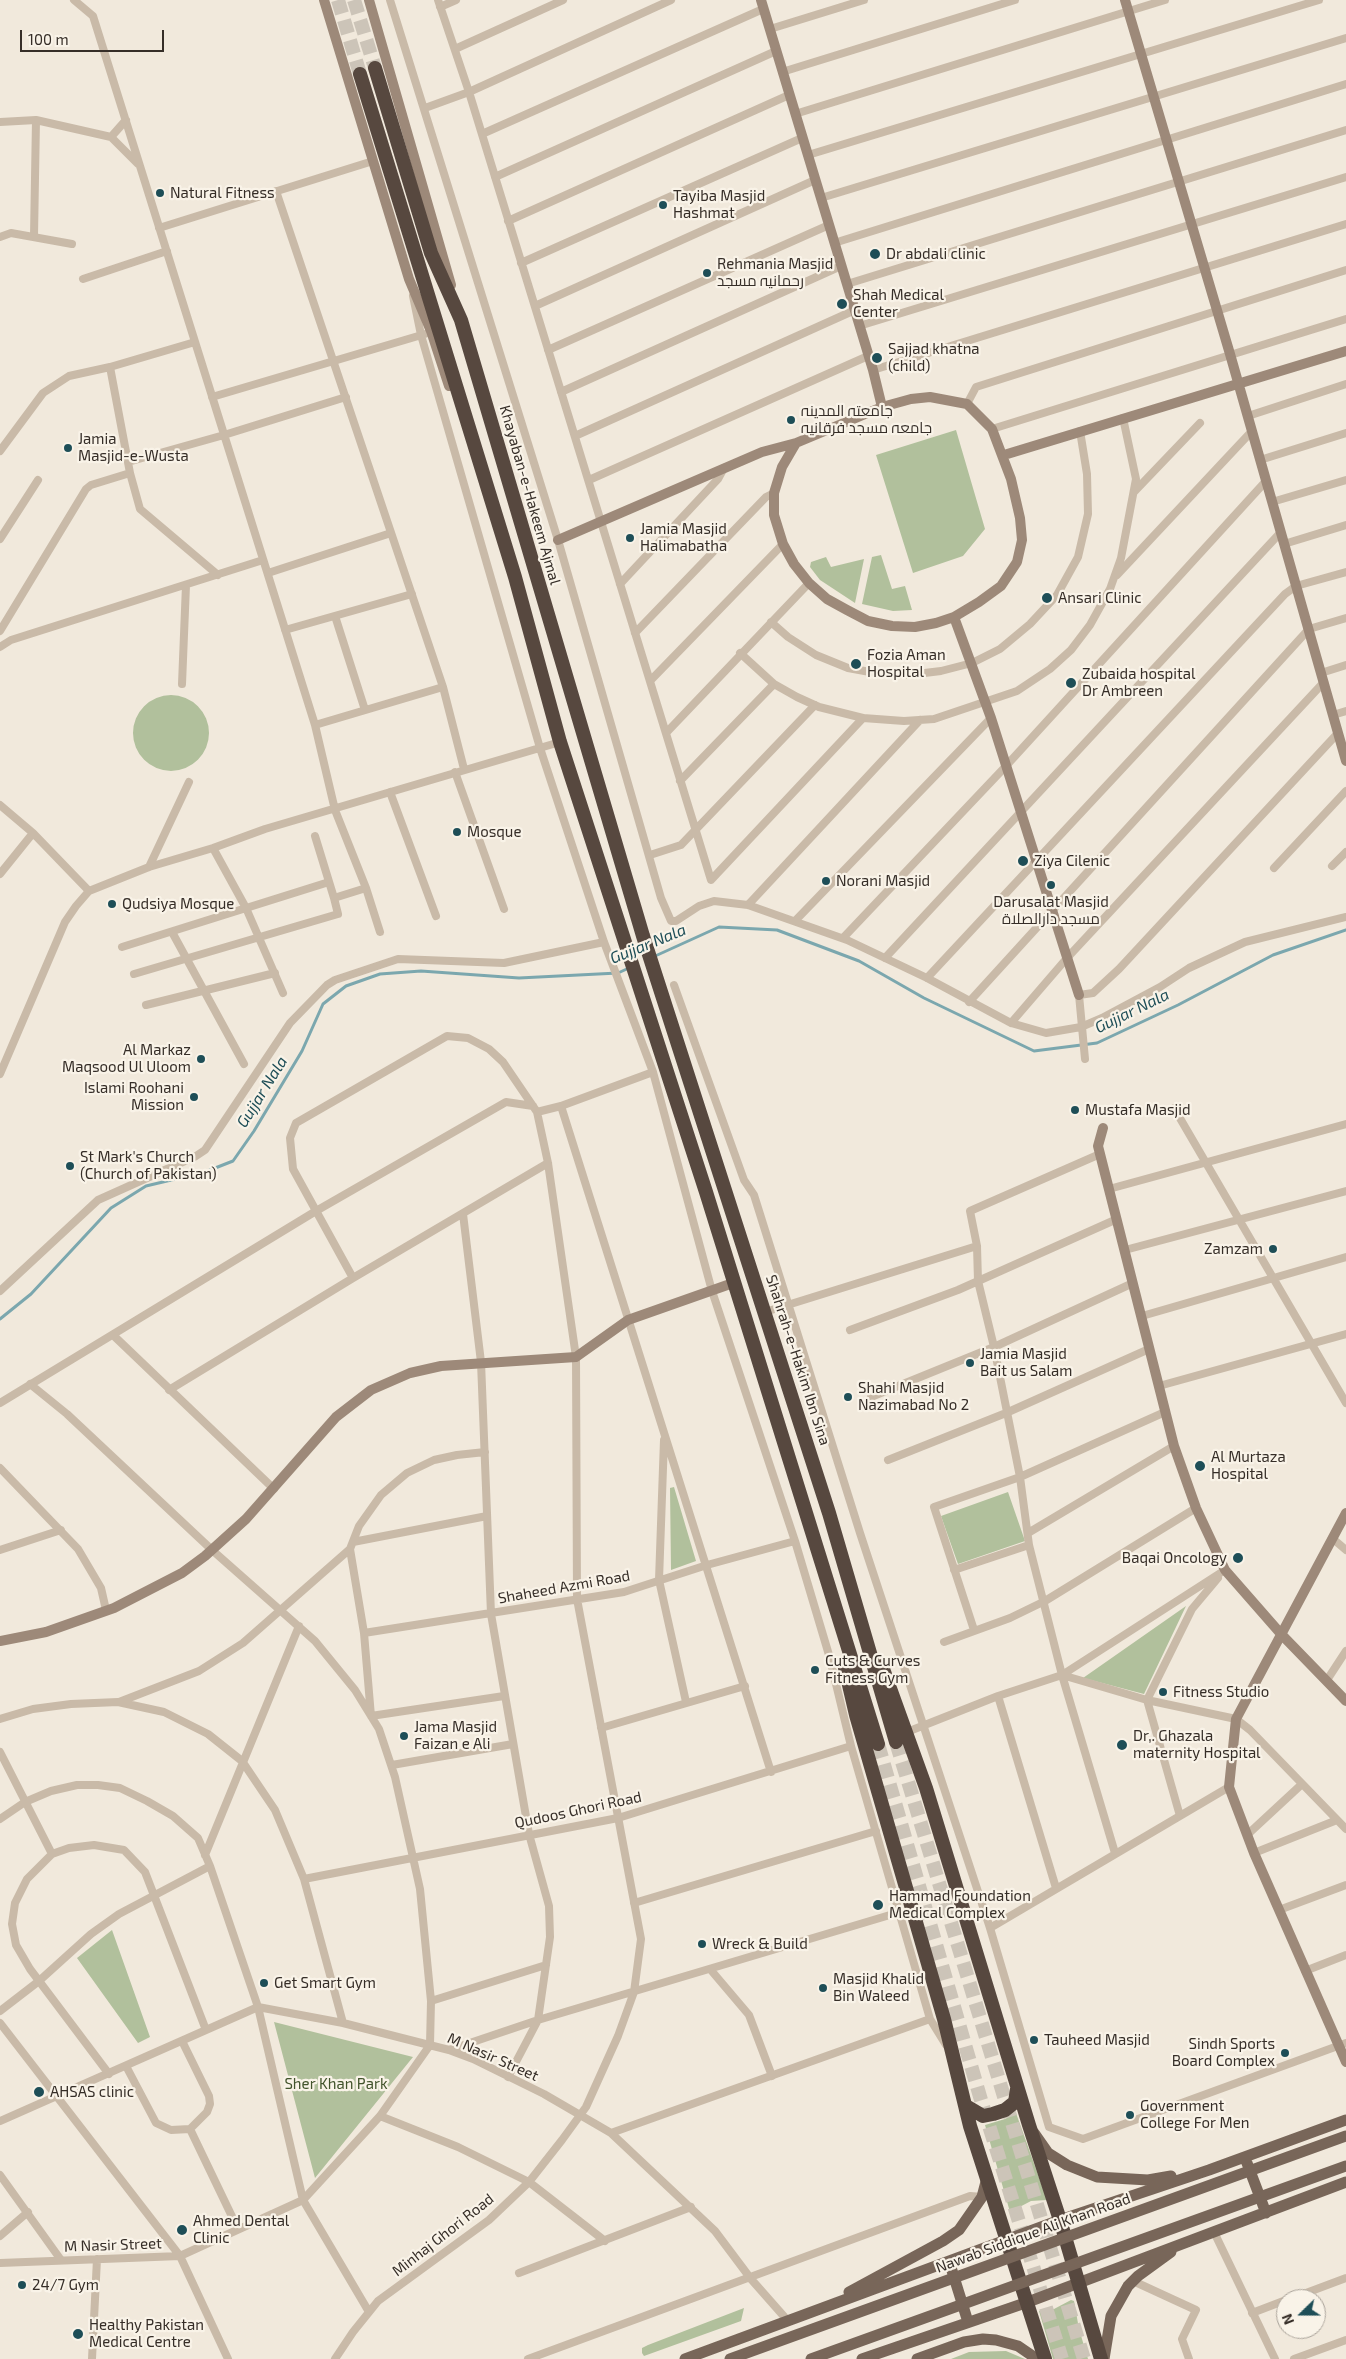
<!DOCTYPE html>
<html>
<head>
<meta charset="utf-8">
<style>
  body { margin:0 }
  #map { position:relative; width:1346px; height:2359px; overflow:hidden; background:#f1e9dc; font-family:"Exo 2",sans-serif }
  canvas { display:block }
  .north { position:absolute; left:1276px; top:2289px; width:50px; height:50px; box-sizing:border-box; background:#f9f3e8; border:1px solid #aba49b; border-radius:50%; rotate:248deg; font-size:14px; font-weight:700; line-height:20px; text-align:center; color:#362e28 }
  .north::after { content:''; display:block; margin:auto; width:18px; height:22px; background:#1e4e57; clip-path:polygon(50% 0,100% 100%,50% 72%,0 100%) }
  .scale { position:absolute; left:20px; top:30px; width:144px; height:22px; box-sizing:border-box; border:2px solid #362e28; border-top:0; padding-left:6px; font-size:15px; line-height:18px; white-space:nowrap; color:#362e28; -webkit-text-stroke:4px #f9f3e8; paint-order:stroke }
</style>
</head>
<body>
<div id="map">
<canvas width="1346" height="2359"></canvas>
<div class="north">N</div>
<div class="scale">100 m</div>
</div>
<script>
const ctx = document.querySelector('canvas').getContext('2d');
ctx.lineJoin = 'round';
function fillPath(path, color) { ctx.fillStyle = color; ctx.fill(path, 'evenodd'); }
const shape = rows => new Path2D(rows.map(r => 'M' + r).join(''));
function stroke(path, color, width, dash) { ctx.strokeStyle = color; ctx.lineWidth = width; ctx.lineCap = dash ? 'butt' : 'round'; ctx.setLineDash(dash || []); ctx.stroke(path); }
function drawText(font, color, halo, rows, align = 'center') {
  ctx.font = font + ' "Exo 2",Cairo,sans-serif'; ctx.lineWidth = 4.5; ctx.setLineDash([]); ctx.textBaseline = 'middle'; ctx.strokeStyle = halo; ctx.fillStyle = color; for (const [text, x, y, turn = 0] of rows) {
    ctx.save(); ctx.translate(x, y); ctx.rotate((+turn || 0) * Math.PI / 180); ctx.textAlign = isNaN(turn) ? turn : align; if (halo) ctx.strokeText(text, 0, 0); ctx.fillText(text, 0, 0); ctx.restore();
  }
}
fillPath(shape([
  [956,430,985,529,963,556,913,573,876,455],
  [881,555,892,589,905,586,912,610,893,611,862,604,872,557],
  [826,557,831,567,864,559,855,603,820,580,810,567,811,562],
  '133 733a38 38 0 1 1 76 0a38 38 0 1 1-76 0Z',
  [674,1487,696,1561,671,1570,670,1488],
  [1008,1492,1025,1541,958,1564,941,1516],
  [1186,1606,1144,1694,1083,1678],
  [112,1930,150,2037,138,2043,77,1958],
  [274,2022,413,2057,315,2178],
  [1016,2113,1047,2200,1031,2201,1010,2212,985,2125,1005,2119],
  [1071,2300,1074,2301,1079,2329,1088,2359,1053,2359,1039,2311,1054,2309],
  [744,2308,741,2321,644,2356,642,2353,642,2348,648,2345],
  [1006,2351,1025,2359,951,2359,969,2352]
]), '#b1c09c');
stroke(shape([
  [653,957,719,927,777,930,859,961,924,998,1034,1051,1097,1043,1178,1005,1273,955,1346,930],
  [0,1319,31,1294,111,1208,146,1186,205,1172,233,1161,254,1131,302,1051,323,1004,346,986,380,974,421,971,519,978,618,973,629,968]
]), '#7ba7ae', 3);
stroke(shape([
  [338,0,360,74],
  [354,0,375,68],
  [896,1742,1084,2359],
  [878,1744,981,2100,1062,2359]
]), '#ccc4b8', 14, [14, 7]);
stroke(shape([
  [74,0,93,16,315,725,335,810,366,888,380,932],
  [390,0,558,540,661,898,671,921,676,921,699,906,714,901,748,905,847,940,927,978,1011,1023,1046,1033,1081,1027,1102,1018,1160,987,1189,968,1245,942,1346,917],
  [438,0,469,92,711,880,863,718],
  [440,7,456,0],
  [770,29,864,0],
  [455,49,563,0],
  [782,72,1015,0],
  [425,108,469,92,671,0],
  [795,114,1165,0],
  [0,122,36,120,111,137,138,164],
  [482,134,763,9],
  [111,137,126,120],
  [808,155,1319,0],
  [495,177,776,51],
  [276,191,443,687,464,769],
  [821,198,1346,38],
  [508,221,789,95],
  [159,228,373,161],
  [34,236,36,120],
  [0,237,11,233,72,244],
  [834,243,1346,84],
  [521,263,802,138],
  [83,279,167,251],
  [847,284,1346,130],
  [413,296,421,335,540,748,604,942,653,1072,712,1291,795,1541,829,1655,851,1746,930,2019,946,2045],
  [535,306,815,180],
  [859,326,1346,177],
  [548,350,829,225],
  [110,367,130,473,140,509,218,575],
  [873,370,1346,224],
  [561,392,841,266],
  [212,397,425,334],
  [967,404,976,387,1346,270],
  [1248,416,1346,384],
  [992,429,1346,319],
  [575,436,855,310],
  [0,451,43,393,69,376,110,367,195,342],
  [1260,460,1346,433],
  [128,462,224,435,346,397],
  [589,480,868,356],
  [1134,492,1200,423],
  [1272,502,1346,480],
  [0,539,38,480],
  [1284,544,1346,525],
  [268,573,391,533],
  [1117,575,1252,431],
  [620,584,718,479,724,468],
  [335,616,365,710],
  [771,622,788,637,816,655,848,668,881,674,908,675,941,671,972,663,1000,649,1030,624,1057,595,1078,557,1088,514,1087,474,1080,431],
  [285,630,412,594],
  [0,631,86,489,91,485,130,473],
  [635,633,766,497,774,493],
  [0,647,11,640,263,560],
  [740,653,774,684,797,697,819,707,863,718,904,721,934,719,1017,691,1050,669,1071,650,1090,625,1110,589,1121,558,1136,479,1123,418],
  [1321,673,1346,665],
  [650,681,783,544],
  [182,684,186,585],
  [1333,715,1346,711],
  [315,725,443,687],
  [666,733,809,583],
  [455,772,504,909],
  [680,781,774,684],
  [390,792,436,916],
  [0,805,33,833,89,891],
  [315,836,334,898,366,888],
  [213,848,246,908,283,993],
  [650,855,681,845,815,705],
  [1332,866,1346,852],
  [149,867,189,782],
  [1274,868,1346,791],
  [0,874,33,833],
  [748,905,920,720],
  [795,921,991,718],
  [172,932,244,1064],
  [843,938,1006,766,1266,481],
  [122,947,329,882],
  [885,958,1281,532],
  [134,974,338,914,334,898],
  [927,978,1285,594,1296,586,1346,572],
  [674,985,744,1180,754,1195,860,1533,990,1928,1049,2127,1083,2139,1346,2043],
  [969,1002,1309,629,1346,618],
  [146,1005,275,973],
  [1011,1023,1067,958,1324,682],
  [1085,1059,1079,995,1093,993,1119,969,1338,733],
  [0,1074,65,922,76,906,89,891,149,867,213,848,265,829,560,742],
  [561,1106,771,1772],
  [1174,1108,1346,1403],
  [537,1112,561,1106,653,1072],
  [1100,1154,970,1211,977,1246,978,1281,994,1347,1020,1477,1029,1545,1062,1675,1115,1853],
  [1109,1189,1346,1124],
  [463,1214,481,1362,491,1614,529,1834,549,1906,550,1937,538,2020,508,2077],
  [1125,1250,1346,1191],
  [0,1291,98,1200,196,1156,205,1150,290,1023,327,985,335,980,398,959,504,963,604,942],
  [765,1312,977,1246],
  [1142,1316,1346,1257],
  [850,1330,958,1290,1117,1219],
  [113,1335,274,1489],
  [30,1384,67,1414,212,1550,315,1641,355,1690,379,1729,395,1777,420,1889,431,2001,430,2045],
  [1159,1386,1346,1334],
  [169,1390,353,1278,548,1163],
  [871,1397,994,1347,1133,1283],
  [0,1403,316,1211,506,1102,533,1106],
  [664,1440,659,1580,686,1702],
  [485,1452,457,1455,434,1460,407,1473,381,1495,359,1526,350,1549,364,1633,371,1716,504,1696],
  [888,1460,1006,1413,1149,1349],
  [0,1468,78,1549,101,1588,106,1610],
  [1028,1533,1174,1446],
  [1332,1538,1346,1550],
  [353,1542,487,1516],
  [0,1550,61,1530],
  [954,1570,1029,1545],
  [974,1630,934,1507,1020,1477,1165,1412],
  [364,1633,624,1592,707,1565,795,1541],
  [944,1642,1010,1618,1045,1601,1196,1508],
  [1062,1675,1147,1700,1236,1719,1250,1730,1346,1829],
  [1327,1680,1346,1651],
  [998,1696,1056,1888],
  [119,1702,199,1671,243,1643,350,1549],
  [0,1719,33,1709,71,1704,118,1702,164,1712,208,1734,242,1761,275,1810,304,1879,343,2023],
  [601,1728,745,1686],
  [907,1732,998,1696,1062,1675,1225,1570],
  [0,1752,52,1854],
  [392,1765,513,1744],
  [1180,1816,1147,1700,1192,1609,1218,1578],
  [0,1819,25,1802,51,1791,77,1785,98,1785,120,1788,147,1801,173,1816,198,1838,210,1866,258,2007,303,2200,369,2312],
  [1247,1835,1302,1784],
  [1254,1853,1337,1820],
  [205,1855,299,1626],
  [304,1879,618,1818,851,1746],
  [634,1903,876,1831],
  [1279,1910,1346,1885],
  [990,1928,1229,1787],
  [710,1969,749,2015,772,2076],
  [1305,1971,1346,1955],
  [431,2001,546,1965],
  [0,2011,39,1981,91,1934,119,1914,210,1866],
  [0,2023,180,2256,228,2359],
  [182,2041,209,2096,210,2104,207,2112,190,2129,238,2229],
  [449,2050,538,2020,900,1912],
  [126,2066,156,2123,171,2130,190,2129],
  [109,2074,30,1969,16,1945,12,1924,15,1903,27,1879,52,1854,69,1848,94,1845,124,1850,145,1872,206,2030],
  [380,2116,458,2147,529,2182,605,2241],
  [0,2121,258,2007,343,2023,449,2050,473,2059,544,2094,611,2133,715,2231,751,2279,788,2321],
  [611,2133,930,2019],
  [0,2175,61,2260],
  [1214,2232,1275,2359],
  [0,2236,28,2212],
  [0,2263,180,2256,303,2200,380,2116,430,2045],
  [519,2273,691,2207],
  [1133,2281,1196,2310,1182,2339,1189,2359],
  [1290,2299,1346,2278],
  [1252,2313,1286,2300],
  [92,2359,97,2259],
  [335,2359,353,2332,378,2301,489,2220,529,2182,562,2140,586,2107,618,2036,634,1992,641,1939,577,1599,576,1357,548,1163,537,1112,503,1062,489,1049,468,1038,447,1036,296,1123,290,1138,293,1169,353,1278],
  [528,2359,970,2196,982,2197],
  [1294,2359,1346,2340]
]), '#c9baa8', 8);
stroke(shape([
  [324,0,409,279,431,331,449,386],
  [369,0,451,285],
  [761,0,873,370,882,407],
  [1125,0,1230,354,1346,761],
  [1004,455,1346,351],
  [558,540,762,452,796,443,882,407,911,399,930,397,967,404,992,429,1011,479,1020,518,1022,540,1017,562,1001,586,979,602,954,617,936,623,915,627,892,626,868,621,847,610,827,599,809,583,794,564,783,544,774,515,774,493,782,467,796,443],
  [954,617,991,718,1079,995],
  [1103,1128,1098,1146,1174,1446,1196,1508,1225,1570,1281,1634,1346,1701],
  [1346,1513,1236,1719,1229,1787,1254,1853,1346,2062],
  [0,1641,46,1632,114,1608,182,1573,205,1556,246,1519,336,1417,371,1390,410,1373,441,1366,576,1357,628,1320,733,1283]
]), '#9d8979', 10);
stroke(shape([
  [1034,2133,1048,2153,1067,2165,1097,2177,1148,2180,1171,2176],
  [1247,2163,1266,2213],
  [949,2261,968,2322],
  [849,2292,943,2241,959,2230,982,2197,987,2178],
  [685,2359,1060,2220,1209,2170,1346,2120],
  [862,2359,1028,2302,1346,2182],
  [917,2359,964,2342,983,2339,996,2340,1018,2346,1037,2359],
  [1104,2359,1111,2316,1128,2286,1138,2276,1171,2252]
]), '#786659', 11);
stroke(shape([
  [375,68,431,253,461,320,643,936,829,1513,896,1742],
  [360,74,515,577,560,742,706,1192,878,1744],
  [882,1666,926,1788,1029,2125,1060,2220,1101,2359],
  [845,1668,856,1715,944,2019,970,2126,1045,2359],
  [966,2106,983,2116,993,2114,1005,2110,1015,2102,1017,2089]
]), '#57483f', 14);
stroke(shape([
  [730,2359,1346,2136],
  [811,2359,1346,2166]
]), '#786659', 11);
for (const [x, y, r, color] of [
  [160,193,5,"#1e4e57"],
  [663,205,5,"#1e4e57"],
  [875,254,6,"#1e4e57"],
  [707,273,5,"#1e4e57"],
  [842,304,6,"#1e4e57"],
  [877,358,6,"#1e4e57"],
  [791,420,5,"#1e4e57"],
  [68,448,5,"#1e4e57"],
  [630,538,5,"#1e4e57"],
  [1047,598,6,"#1e4e57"],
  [856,664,6,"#1e4e57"],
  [1071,683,6,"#1e4e57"],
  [457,832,5,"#1e4e57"],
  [1023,861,6,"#1e4e57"],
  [826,881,5,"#1e4e57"],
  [1051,885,5,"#1e4e57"],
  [112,904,5,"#1e4e57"],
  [201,1059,5,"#1e4e57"],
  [194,1097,5,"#1e4e57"],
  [1075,1110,5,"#1e4e57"],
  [70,1166,5,"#1e4e57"],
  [1273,1249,5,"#1e4e57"],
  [970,1363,5,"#1e4e57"],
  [848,1397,5,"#1e4e57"],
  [1200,1466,6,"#1e4e57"],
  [1238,1558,6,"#1e4e57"],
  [815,1670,5,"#1e4e57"],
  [1163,1692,5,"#1e4e57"],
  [404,1736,5,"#1e4e57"],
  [1122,1745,6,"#1e4e57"],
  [878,1905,6,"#1e4e57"],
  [702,1944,5,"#1e4e57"],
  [264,1983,5,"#1e4e57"],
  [823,1988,5,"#1e4e57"],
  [1034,2040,5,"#1e4e57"],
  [1285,2053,5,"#1e4e57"],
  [39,2092,6,"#1e4e57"],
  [1130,2115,5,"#1e4e57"],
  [182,2230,6,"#1e4e57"],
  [22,2285,5,"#1e4e57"],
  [78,2334,6,"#1e4e57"]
]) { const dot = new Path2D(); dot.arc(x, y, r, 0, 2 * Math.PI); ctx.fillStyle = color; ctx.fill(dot); stroke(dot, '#f9f3e8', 2); }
drawText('15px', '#362e28', '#f9f3e8', [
  ["Natural Fitness",170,193],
  ["Tayiba Masjid",673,196],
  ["Hashmat",673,213],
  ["Dr abdali clinic",886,254],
  ["Rehmania Masjid",717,264],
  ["رحمانیہ مسجد",717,281],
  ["Shah Medical",853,295],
  ["Center",853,312],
  ["Sajjad khatna",888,349],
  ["(child)",888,366],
  ["جامعتہ المدینہ",801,411],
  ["جامعہ مسجد فرقانیہ",801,428],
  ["Jamia",78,439],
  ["Masjid-e-Wusta",78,456],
  ["Jamia Masjid",640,529],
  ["Halimabatha",640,546],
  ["Ansari Clinic",1058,598],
  ["Fozia Aman",867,655],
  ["Hospital",867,672],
  ["Zubaida hospital",1082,674],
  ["Dr Ambreen",1082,691],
  ["Mosque",467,832],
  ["Ziya Cilenic",1034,861],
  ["Norani Masjid",836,881],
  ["Darusalat Masjid",1051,902,"center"],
  ["مسجد دارالصلاة",1051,919,"center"],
  ["Qudsiya Mosque",122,904],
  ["Al Markaz",191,1050,"right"],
  ["Maqsood Ul Uloom",191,1067,"right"],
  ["Islami Roohani",184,1088,"right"],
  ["Mission",184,1105,"right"],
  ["Mustafa Masjid",1085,1110],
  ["St Mark's Church",80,1157],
  ["(Church of Pakistan)",80,1174],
  ["Zamzam",1263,1249,"right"],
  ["Jamia Masjid",980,1354],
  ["Bait us Salam",980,1371],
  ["Shahi Masjid",858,1388],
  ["Nazimabad No 2",858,1405],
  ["Al Murtaza",1211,1457],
  ["Hospital",1211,1474],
  ["Baqai Oncology",1227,1558,"right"],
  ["Cuts & Curves",825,1661],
  ["Fitness Gym",825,1678],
  ["Fitness Studio",1173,1692],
  ["Jama Masjid",414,1727],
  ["Faizan e Ali",414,1744],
  ["Dr,. Ghazala",1133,1736],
  ["maternity Hospital",1133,1753],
  ["Hammad Foundation",889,1896],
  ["Medical Complex",889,1913],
  ["Wreck & Build",712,1944],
  ["Masjid Khalid",833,1979],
  ["Bin Waleed",833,1996],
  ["Get Smart Gym",274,1983],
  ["Tauheed Masjid",1044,2040],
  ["Sindh Sports",1275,2044,"right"],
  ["Board Complex",1275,2061,"right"],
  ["AHSAS clinic",50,2092],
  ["Government",1140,2106],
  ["College For Men",1140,2123],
  ["Ahmed Dental",193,2221],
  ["Clinic",193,2238],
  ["24/7 Gym",32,2285],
  ["Healthy Pakistan",89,2325],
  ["Medical Centre",89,2342]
], 'left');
drawText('15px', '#362e28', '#f9f3e8', [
  ["Khayaban-e-Hakeem Ajmal",530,495,74],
  ["Shahrah-e-Hakim Ibn Sina",798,1360,72],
  ["Shaheed Azmi Road",564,1587,-10],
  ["Qudoos Ghori Road",578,1810,-12],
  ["M Nasir Street",493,2057,24],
  ["Nawab Siddique Ali Khan Road",1033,2233,-20],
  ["Minhaj Ghori Road",443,2235,-38],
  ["M Nasir Street",113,2245,-2]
]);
drawText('15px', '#42542c', '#f9f3e8', [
  ["Sher Khan Park",336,2084]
]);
drawText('italic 16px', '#1e4e57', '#f9f3e8', [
  ["Gujjar Nala",648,944,-22],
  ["Gujjar Nala",1132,1011,-26],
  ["Gujjar Nala",262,1092,-58]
]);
</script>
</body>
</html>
